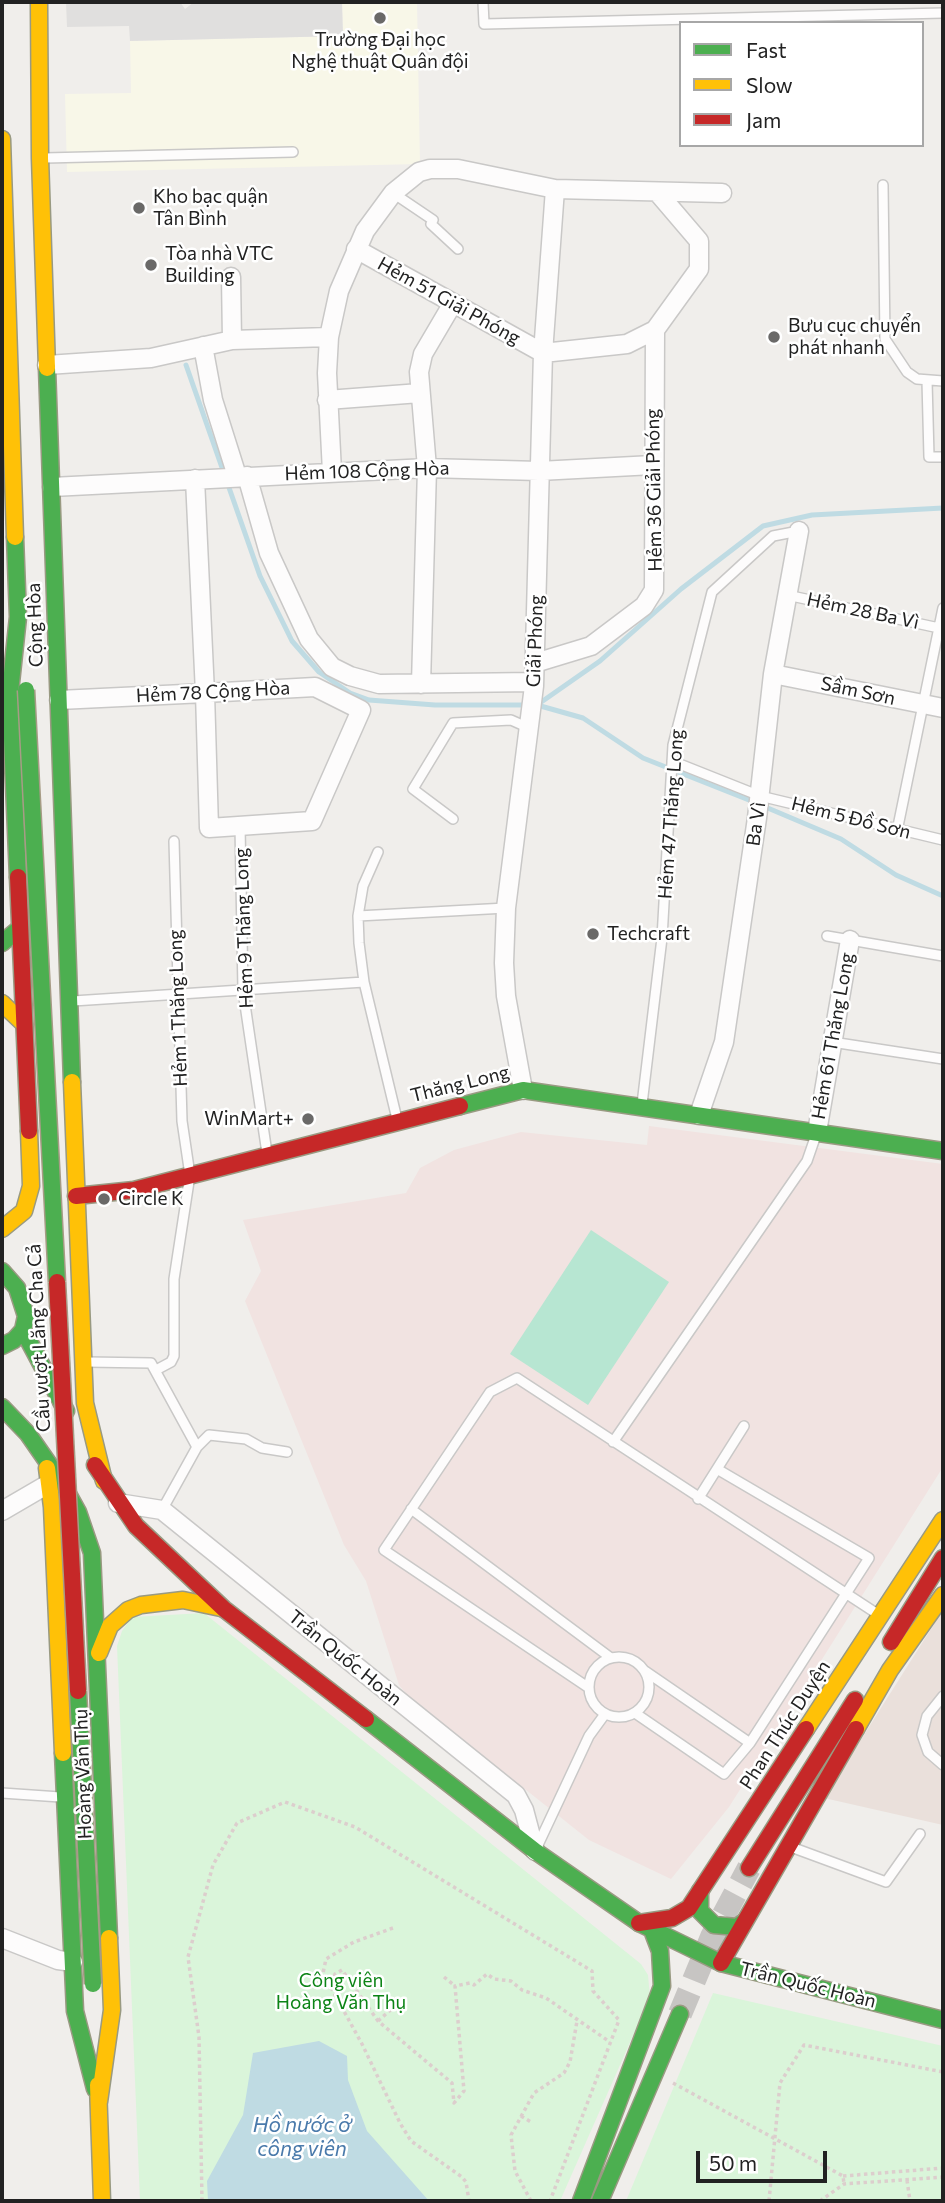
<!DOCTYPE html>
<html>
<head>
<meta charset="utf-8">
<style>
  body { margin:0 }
  #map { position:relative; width:945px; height:2203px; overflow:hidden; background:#f0eeeb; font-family:Commissioner,sans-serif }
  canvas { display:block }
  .frame { position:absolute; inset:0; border:4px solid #222; pointer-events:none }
  .legend { position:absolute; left:679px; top:21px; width:245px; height:126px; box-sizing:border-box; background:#fff; border:2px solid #a7a7a7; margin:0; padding:9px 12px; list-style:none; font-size:21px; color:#222 }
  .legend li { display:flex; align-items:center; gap:14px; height:35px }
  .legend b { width:35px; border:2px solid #a7a7a7 }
  .scale { position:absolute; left:696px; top:2151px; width:131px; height:32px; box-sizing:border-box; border:4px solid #222; border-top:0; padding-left:9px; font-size:21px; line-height:24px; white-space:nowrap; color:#222; -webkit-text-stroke:5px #fff; paint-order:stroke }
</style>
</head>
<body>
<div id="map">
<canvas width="945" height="2203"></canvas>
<div class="frame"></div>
<ul class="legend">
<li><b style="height:9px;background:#4caf50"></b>Fast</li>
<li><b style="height:9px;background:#ffc107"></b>Slow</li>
<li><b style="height:9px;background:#c62828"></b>Jam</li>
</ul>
<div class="scale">50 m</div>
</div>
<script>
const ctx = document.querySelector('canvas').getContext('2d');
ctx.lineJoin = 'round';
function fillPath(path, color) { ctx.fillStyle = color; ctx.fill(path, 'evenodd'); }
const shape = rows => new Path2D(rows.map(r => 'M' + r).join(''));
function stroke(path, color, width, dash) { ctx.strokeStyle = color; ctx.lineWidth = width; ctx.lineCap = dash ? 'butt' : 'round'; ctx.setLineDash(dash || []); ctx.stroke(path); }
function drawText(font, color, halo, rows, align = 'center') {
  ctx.font = font + ' Commissioner,sans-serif'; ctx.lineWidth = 5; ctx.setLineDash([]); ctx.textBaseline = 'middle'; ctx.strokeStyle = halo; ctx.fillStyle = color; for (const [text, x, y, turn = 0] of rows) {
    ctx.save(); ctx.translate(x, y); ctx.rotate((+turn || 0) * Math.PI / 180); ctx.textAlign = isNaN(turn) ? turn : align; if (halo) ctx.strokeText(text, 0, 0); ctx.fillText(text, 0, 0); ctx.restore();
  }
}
fillPath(shape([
  [649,1126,943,1164,943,1467,729,1807,671,1879,589,1840,408,1696,399,1685,366,1581,344,1545,245,1301,261,1271,243,1220,406,1193,420,1168,454,1150,521,1132,647,1145]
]), '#f1e3e1');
fillPath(shape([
  [342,2,417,2,420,164,67,172,65,94,131,93,130,41,343,36]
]), '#f8f7e8');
fillPath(shape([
  [943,1610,943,1825,824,1798]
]), '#eae0db');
fillPath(shape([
  [204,1613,641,1964,648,1975,650,1997,560,2201,140,2201,117,1646,122,1631,132,1617],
  [713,1993,943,2046,943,2201,626,2201]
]), '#daf5da');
fillPath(shape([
  [591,1230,669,1282,588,1405,510,1354]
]), '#b7e6d2');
fillPath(shape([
  [66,2,180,2,185,9,194,2,342,2,343,36,130,41,129,26,67,27]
]), '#e0dfde');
fillPath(shape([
  [319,2041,347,2056,348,2080,367,2131,429,2201,208,2201,207,2181,243,2115,253,2053]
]), '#bfdbe3');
stroke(shape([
  [186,365,260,576,292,641,319,672,350,693,369,700,435,705,537,705,583,718,643,758,754,802],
  [537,705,600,661,681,589,763,526,812,515,943,508],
  [763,806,841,839,896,875,943,896]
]), '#bfdbe3', 5);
stroke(shape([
  [680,2014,712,1937,749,1868]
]), '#c7c5c3', 24, [24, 12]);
const lane = shape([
  [483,2,484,24,943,13],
  [45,158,293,152],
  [883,185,885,339,907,372,917,379,943,381],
  [393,193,433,220,431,224,458,249],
  [927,381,929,457,943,457],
  [787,595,939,628],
  [672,761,760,796,943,840],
  [453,819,413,789,453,723,511,720,529,728],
  [240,826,243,991,267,1153],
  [897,831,943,608],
  [378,852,363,886,358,916,359,943,364,982,397,1119],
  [358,916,506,908],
  [827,936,943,956],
  [73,1001,364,982],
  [832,1042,943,1059],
  [642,1104,662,938,673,745,712,592,773,536,799,531],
  [87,1362,151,1363,197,1447],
  [156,1370,171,1362,174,1356,174,1279,190,1175,182,1121,174,841],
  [613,1442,807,1161,816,1135],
  [698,1499,744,1426],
  [411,1509,611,1658],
  [162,1510,197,1447,209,1435,246,1439,262,1448,287,1452],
  '589 1687a30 30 0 1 1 60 0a30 30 0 1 1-60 0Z',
  [645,1671,750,1743],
  [589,1688,384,1550,490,1392,517,1378,879,1615],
  [943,1696,927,1716,922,1735,928,1752,943,1765],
  [635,1713,724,1774,750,1743,869,1558,717,1469],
  [2,1793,60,1797],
  [537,1847,589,1736,605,1714],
  [791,1847,886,1882,920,1834]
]);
const street = shape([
  [356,249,543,353,627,344,655,330,699,269,699,241,658,193],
  [231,277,232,340],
  [203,346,213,400,237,476],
  [47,365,151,358,232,340,329,337],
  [327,400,420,393],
  [332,472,327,373,329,337,339,291,365,231,393,193,419,172,430,169,458,169,555,189,722,193],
  [247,476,269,553,309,639,332,667,350,676,379,684,534,682],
  [52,487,427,468,539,471,653,465],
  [535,663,591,646,644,606,654,590,655,330],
  [773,674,943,708],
  [421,684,427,468,419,372,423,354,453,303],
  [59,700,205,693,315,687,361,710,312,821,209,828,205,693,195,479],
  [523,1090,506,996,504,963,506,908,534,686,543,353,555,189],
  [699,1115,724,1042,757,818,773,674,799,531],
  [817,1132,850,940],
  [118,1503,162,1510,516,1795,524,1810,535,1851],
  [2,1511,50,1483],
  [2,1938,58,1960,73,1962]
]);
const fast = shape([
  [47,368,72,1082],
  [15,537,18,617,10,692,18,877],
  [2,943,20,928],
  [460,1106,523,1090,943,1151],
  [2,1271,17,1288,26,1316,23,1330,14,1340,2,1346],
  [23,1330,66,1411],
  [2,1407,28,1434,62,1483,78,1512,92,1553,109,1938],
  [366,1719,535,1851,639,1923,721,1963,943,2020],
  [63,1753,75,2011,95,2089],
  [700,1891,700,1911,714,1925,737,1927,744,1922],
  [581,2201,662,1986,660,1951,652,1930],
  [600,2201,680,2014]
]);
const slow = shape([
  [39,2,40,158,47,368],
  [2,139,15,537],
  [2,1003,24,1024],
  [72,1082,85,1403,104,1481],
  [2,1229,24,1211,31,1186,29,1131],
  [47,1468,52,1507,63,1753],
  [99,1653,110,1626,128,1610,141,1605,183,1600,221,1608],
  [806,1729,943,1520],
  [856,1729,890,1670,943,1595],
  [98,2085,102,2201],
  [99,2102,112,2010,109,1938]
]);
const jam = shape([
  [18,877,29,1131],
  [76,1196,134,1190,460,1106],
  [95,1465,136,1526,224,1609,366,1719],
  [891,1642,943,1558],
  [749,1868,855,1700],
  [639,1923,672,1918,689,1908,806,1729],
  [721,1963,856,1729]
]);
stroke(lane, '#c9c8c7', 12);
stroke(street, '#c9c8c7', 21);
stroke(fast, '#999a82', 19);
stroke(slow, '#999a82', 19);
stroke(jam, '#999a82', 19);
stroke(shape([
  [393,1928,354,1942,326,1959,323,1973,362,2044,400,2123,411,2141,462,2177,466,2182,469,2201],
  [444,1977,455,1986],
  [331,1990,335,1974,342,1970,378,2021,452,2083,454,2103,464,2091,455,1986,470,1983,474,1985,487,1974,494,1979,511,1981,522,1990,546,1998,610,2042],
  [378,2021,395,2006],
  [673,2083,843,2176,844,2184],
  [521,2116,531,2122],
  [843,2176,943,2168],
  [907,2180,910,2201],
  [202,2201,199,2037,188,1957,213,1865,237,1823,285,1802,355,1827,592,1971,593,1991,619,2020,550,2201],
  [531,2201,515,2171,511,2135,534,2093,564,2073,570,2062,577,2021],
  [769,2201,780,2083,804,2045,943,2072],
  [820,2201,844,2184,943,2177]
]), '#dccecd', 3.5, [3.5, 3.5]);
stroke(lane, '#fdfcfc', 9);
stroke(street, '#fdfcfc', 18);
stroke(fast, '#4caf50', 16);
stroke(slow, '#ffc107', 16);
stroke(jam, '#c62828', 16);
const fastBridge = shape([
  [26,690,57,1282],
  [78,1691,93,1984]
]);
const jamBridge = shape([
  [57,1282,78,1691]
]);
stroke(fastBridge, '#a79c86', 19, []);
stroke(jamBridge, '#a79c86', 19, []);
stroke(fastBridge, '#4caf50', 16);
stroke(jamBridge, '#c62828', 16);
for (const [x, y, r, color] of [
  [380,18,7,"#6a6968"],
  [139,208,7,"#6a6968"],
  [151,265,7,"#6a6968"],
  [774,337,7,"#6a6968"],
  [593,934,7,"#6a6968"],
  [308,1119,7,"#6a6968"],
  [104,1199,7,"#6a6968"]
]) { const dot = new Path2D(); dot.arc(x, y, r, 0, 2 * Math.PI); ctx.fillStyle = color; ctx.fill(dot); stroke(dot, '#fff', 2.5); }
drawText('19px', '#222', '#fff', [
  ["Trường Đại học",380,40,"center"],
  ["Nghệ thuật Quân đội",380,62,"center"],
  ["Kho bạc quận",153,197],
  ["Tân Bình",153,219],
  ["Tòa nhà VTC",165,254],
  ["Building",165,276],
  ["Bưu cục chuyển",788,326],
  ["phát nhanh",788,348],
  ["Techcraft",607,934],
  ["WinMart+",294,1119,"right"],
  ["Circle K",118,1199]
], 'left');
drawText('19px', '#222', '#fff', [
  ["Hẻm 51 Giải Phóng",449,301,29],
  ["Hẻm 108 Cộng Hòa",367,471,-2],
  ["Hẻm 36 Giải Phóng",654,490,-91],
  ["Hẻm 28 Ba Vì",863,611,12],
  ["Cộng Hòa",35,625,-92],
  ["Giải Phóng",535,641,-88],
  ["Sầm Sơn",858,691,12],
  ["Hẻm 78 Cộng Hòa",213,692,-3],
  ["Hẻm 47 Thăng Long",671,814,-86],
  ["Hẻm 5 Đồ Sơn",851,818,14],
  ["Ba Vì",756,824,-82],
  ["Hẻm 9 Thăng Long",244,928,-92],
  ["Hẻm 1 Thăng Long",178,1008,-92],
  ["Hẻm 61 Thăng Long",833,1036,-80],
  ["Thăng Long",460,1084,-14],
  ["Cầu vượt Lăng Cha Cả",39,1338,-93],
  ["Trần Quốc Hoàn",345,1658,39],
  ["Phan Thúc Duyện",785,1725,-57],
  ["Hoàng Văn Thụ",83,1774,-92],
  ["Trần Quốc Hoàn",808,1985,14]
]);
drawText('19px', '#0c8416', '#fff', [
  ["Công viên",341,1981],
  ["Hoàng Văn Thụ",341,2003]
]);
drawText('italic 21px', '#4a7aab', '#fff', [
  ["Hồ nước ở",302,2125],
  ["công viên",302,2149]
]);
</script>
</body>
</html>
